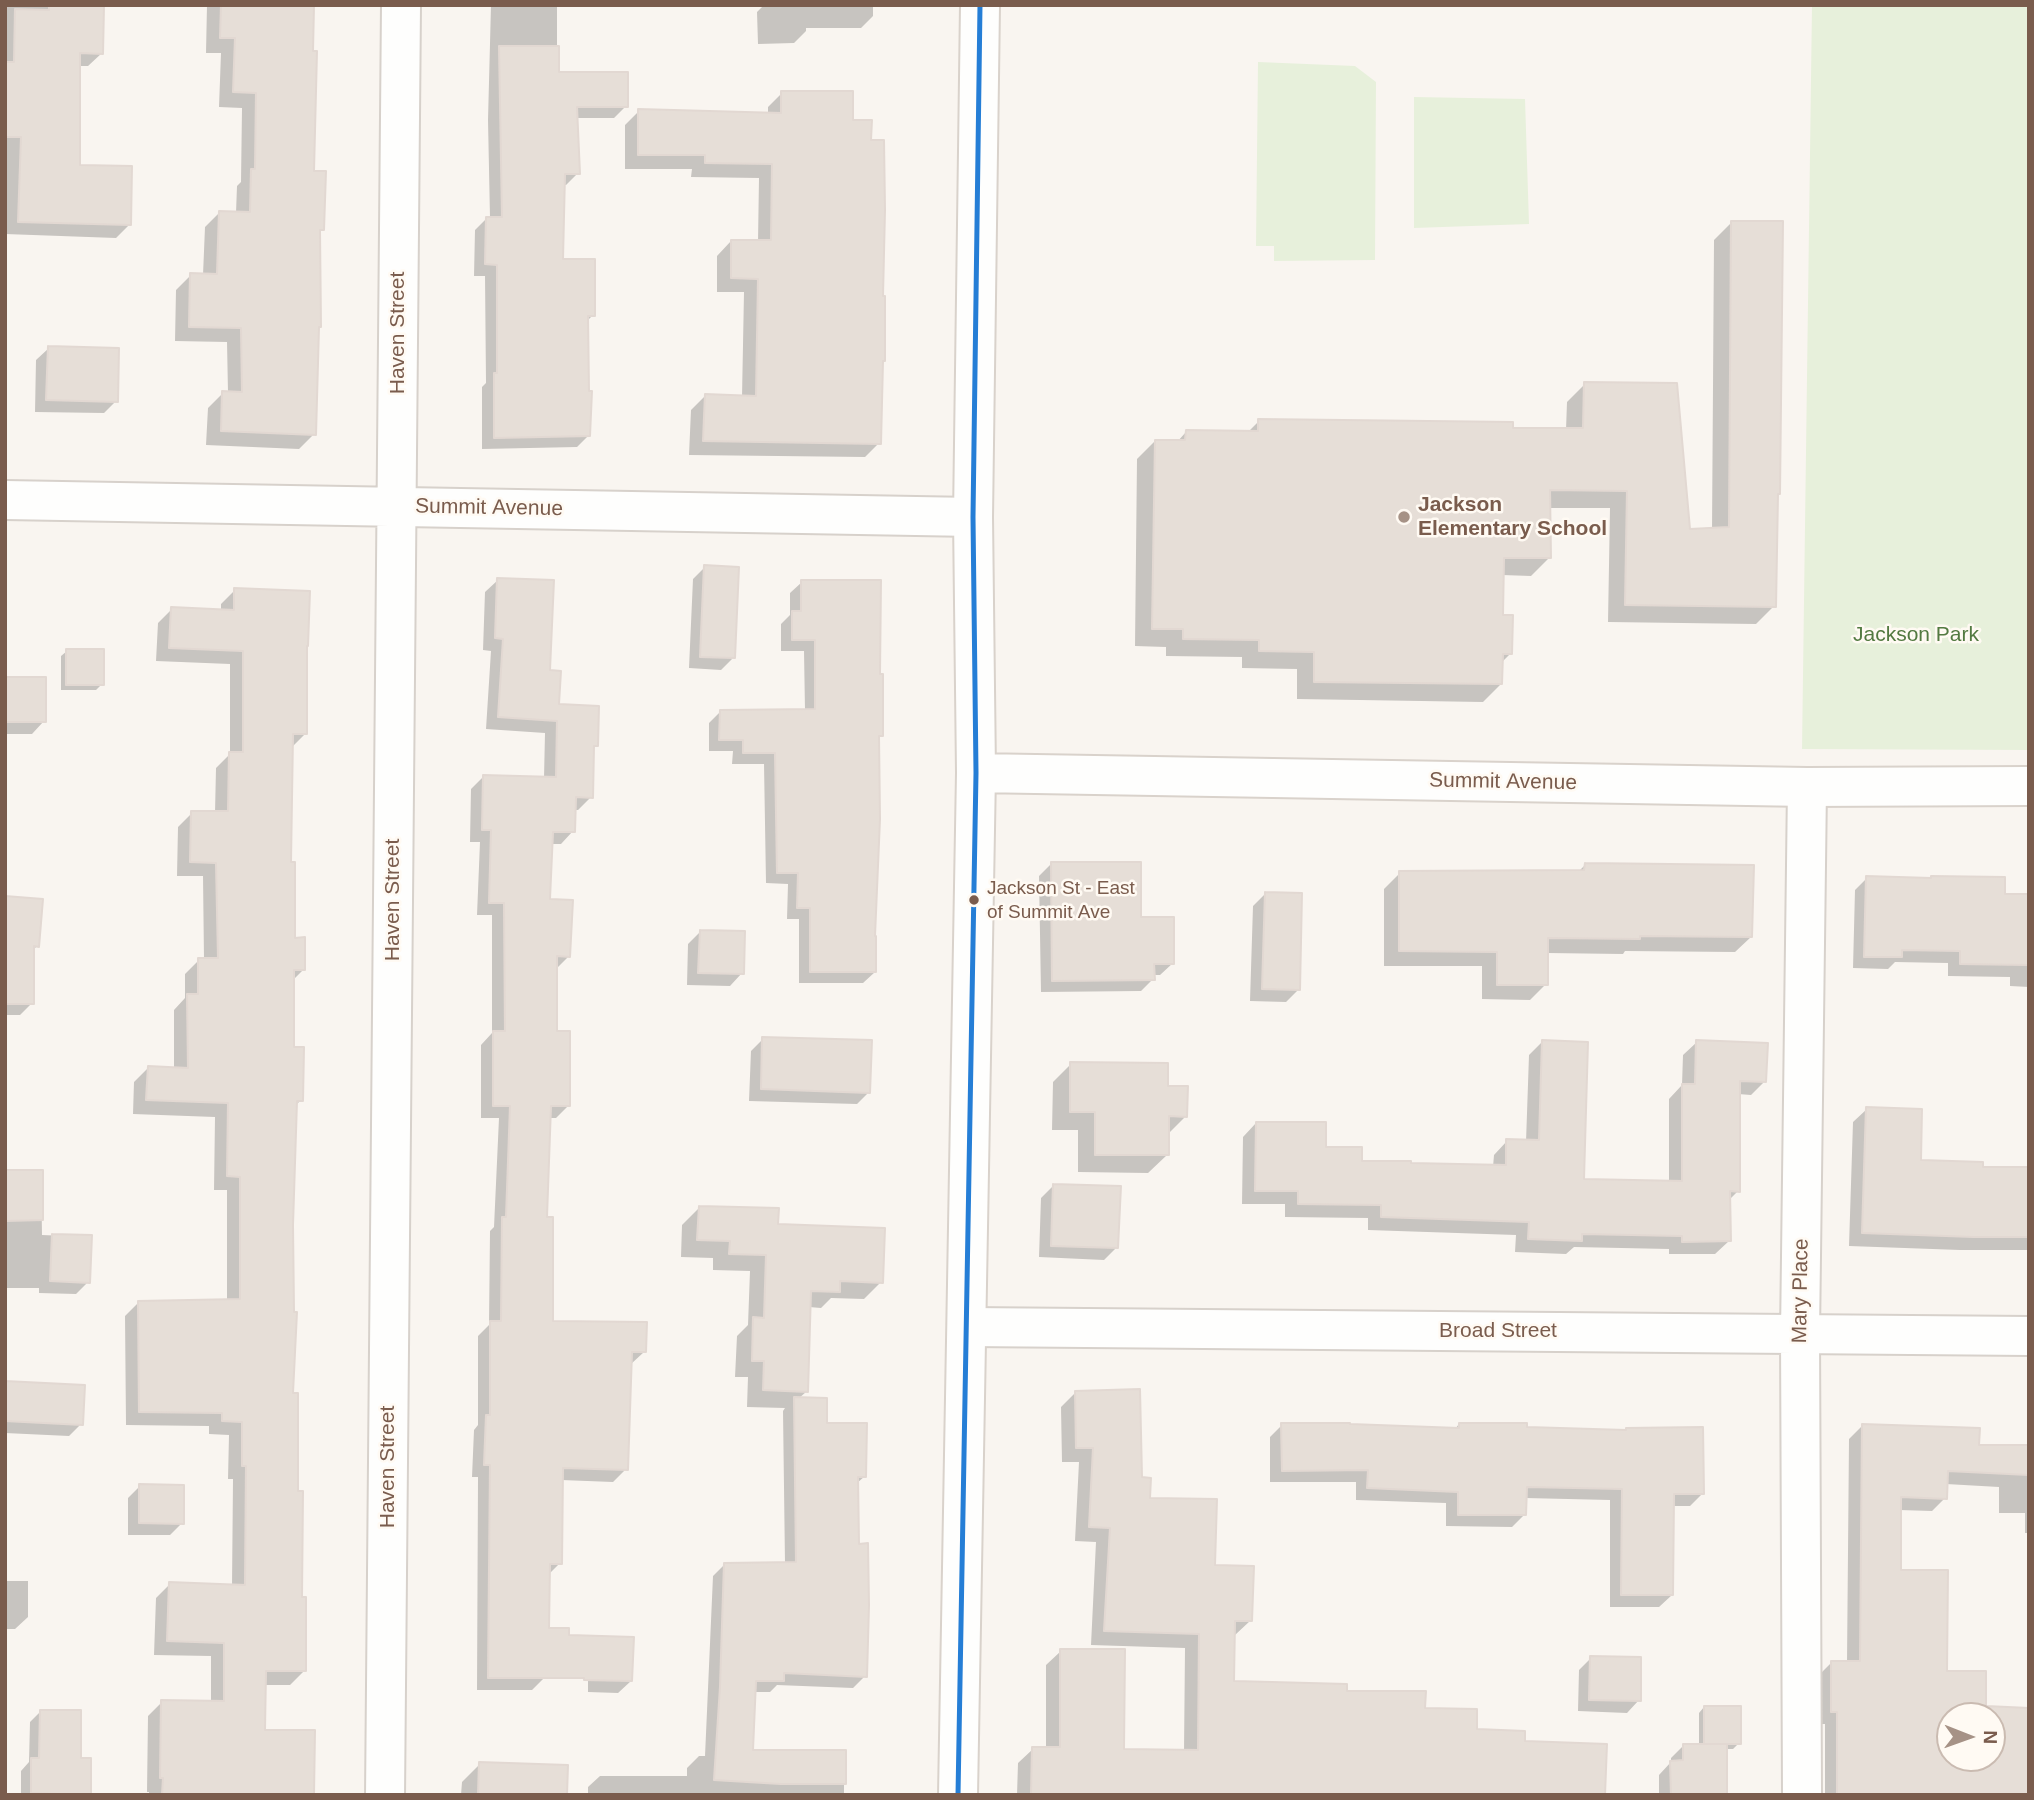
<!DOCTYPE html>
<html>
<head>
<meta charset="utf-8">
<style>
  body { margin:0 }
  #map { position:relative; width:2034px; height:1800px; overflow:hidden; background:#f9f5f0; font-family:Helvetica,sans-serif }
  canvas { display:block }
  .frame { position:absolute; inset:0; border:7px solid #7a5c4d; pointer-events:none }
  .north { position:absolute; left:1936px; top:1702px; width:70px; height:70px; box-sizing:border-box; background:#fffaf3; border:2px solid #cabbb1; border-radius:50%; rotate:91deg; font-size:19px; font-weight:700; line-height:28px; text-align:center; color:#7a5c4d }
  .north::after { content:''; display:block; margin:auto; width:24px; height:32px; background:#a69286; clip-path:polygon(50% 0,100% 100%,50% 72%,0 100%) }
</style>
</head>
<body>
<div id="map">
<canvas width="2034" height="1800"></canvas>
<div class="frame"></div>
<div class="north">N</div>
</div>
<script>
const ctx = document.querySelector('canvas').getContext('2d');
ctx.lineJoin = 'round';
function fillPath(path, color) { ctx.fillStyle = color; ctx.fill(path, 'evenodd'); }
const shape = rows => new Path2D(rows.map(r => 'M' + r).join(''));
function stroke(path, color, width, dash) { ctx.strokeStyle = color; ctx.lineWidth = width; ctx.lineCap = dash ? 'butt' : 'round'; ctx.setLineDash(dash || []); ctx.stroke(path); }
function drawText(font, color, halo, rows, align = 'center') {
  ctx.font = font + ' Helvetica,sans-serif'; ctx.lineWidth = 5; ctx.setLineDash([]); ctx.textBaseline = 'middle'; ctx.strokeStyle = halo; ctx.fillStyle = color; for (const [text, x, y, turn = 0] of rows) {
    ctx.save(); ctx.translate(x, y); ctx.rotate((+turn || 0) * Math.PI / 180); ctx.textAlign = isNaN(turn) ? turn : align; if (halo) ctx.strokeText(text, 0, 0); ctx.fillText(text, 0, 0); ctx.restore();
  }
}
fillPath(shape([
  [1812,5,2029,5,2029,750,1802,749],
  [1258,62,1355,66,1376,82,1375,260,1274,261,1274,246,1256,246],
  [1414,97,1525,99,1529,224,1414,228]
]), '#e7f0db');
fillPath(shape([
  [5,5,102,5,102,53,88,66,79,66,78,166,129,225,116,238,5,234],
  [207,5,312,5,312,173,323,229,318,234,314,434,299,449,206,445,208,408,223,393,228,393,227,342,175,341,176,290,191,275,203,275,205,227,220,212,236,213,237,186,241,182,242,108,219,107,221,53,206,53],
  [491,5,557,5,557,73,626,106,614,118,576,118,578,173,566,185,563,185,561,261,593,315,586,322,589,435,577,447,482,449,482,387,486,383,485,276,474,276,475,230,487,218,490,218,488,120],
  [764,5,873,5,873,16,861,28,806,28,806,31,794,43,758,44,757,12],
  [782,93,851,122,870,142,881,297,881,363,879,443,865,457,689,455,691,410,705,396,742,397,744,292,717,292,717,256,731,241,758,242,759,178,691,177,692,169,625,169,625,125,639,111,768,115,768,107],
  [1732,222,1779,494,1776,496,1774,606,1756,624,1608,622,1610,508,1548,508,1549,558,1531,576,1502,575,1501,616,1511,653,1501,663,1501,684,1483,702,1297,699,1297,669,1242,668,1242,657,1166,656,1166,647,1135,646,1137,459,1155,441,1177,442,1186,432,1248,432,1259,421,1511,430,1566,430,1567,402,1585,384,1689,531,1712,530,1714,240],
  [49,348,116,401,104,413,35,412,36,360],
  [705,567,733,658,721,670,689,668,693,579],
  [498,580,548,672,557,705,596,746,592,749,591,797,578,810,574,810,573,831,561,844,551,844,548,901,569,956,555,970,555,1033,569,1105,556,1118,549,1118,545,1219,551,1323,644,1352,631,1364,626,1469,613,1482,561,1480,560,1563,548,1575,545,1677,532,1690,477,1690,478,1477,472,1477,474,1430,478,1425,478,1336,489,1325,490,1231,494,1227,499,1118,481,1118,481,1045,492,1033,492,915,477,915,480,842,470,842,471,789,483,777,544,778,545,733,486,729,491,651,483,650,485,592],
  [802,582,878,675,881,736,877,740,875,972,863,983,799,983,799,919,787,919,788,884,766,883,764,764,732,764,733,751,709,751,709,723,721,711,805,711,804,651,781,651,781,624,790,615,790,593],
  [235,590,305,734,291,748,289,864,293,939,303,970,293,980,292,1048,301,1100,295,1106,292,1225,292,1395,304,1671,290,1685,264,1685,263,1731,312,1795,149,1795,149,1792,147,1792,148,1716,162,1702,211,1703,211,1656,154,1655,156,1598,170,1584,232,1586,233,1479,228,1479,229,1435,209,1434,209,1426,126,1425,125,1316,139,1302,227,1301,227,1190,214,1190,215,1117,133,1114,134,1082,148,1068,174,1069,174,1010,185,998,185,974,199,960,204,960,203,876,177,876,178,827,192,813,215,813,216,768,230,754,230,664,156,661,158,623,172,609,221,611,221,604],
  [67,651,102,684,96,690,61,690,61,656],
  [5,679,44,721,32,734,5,734],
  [1051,864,1139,919,1173,963,1160,975,1153,975,1153,979,1141,991,1041,992,1039,876],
  [1585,865,1751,937,1735,952,1625,951,1623,954,1546,953,1546,984,1530,1000,1482,999,1482,966,1384,966,1384,889,1400,873,1578,872],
  [1867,878,1930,880,2003,896,2029,896,2029,987,2010,986,2010,977,1948,976,1948,963,1895,962,1888,969,1853,968,1855,890],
  [1265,894,1298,990,1286,1002,1250,1001,1253,906],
  [5,898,37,946,32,951,32,1003,20,1015,5,1015],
  [700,932,742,973,730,986,687,985,688,944],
  [763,1039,869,1092,857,1104,749,1101,751,1051],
  [1542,1042,1582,1180,1669,1183,1669,1099,1682,1085,1683,1055,1697,1042,1765,1081,1751,1095,1738,1094,1738,1191,1729,1200,1729,1241,1715,1254,1669,1254,1669,1249,1574,1247,1566,1254,1515,1252,1516,1235,1368,1230,1368,1218,1285,1217,1285,1204,1242,1204,1243,1137,1256,1123,1360,1163,1493,1167,1494,1155,1507,1141,1526,1142,1529,1055],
  [1071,1064,1166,1087,1186,1116,1167,1135,1167,1155,1148,1173,1078,1172,1078,1130,1052,1130,1053,1082],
  [1867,1109,1919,1162,1981,1169,2029,1168,2029,1250,1960,1250,1849,1246,1853,1122],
  [5,1172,41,1172,42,1235,90,1237,88,1282,76,1294,39,1293,39,1288,5,1288],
  [1053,1186,1117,1247,1104,1260,1039,1257,1041,1198],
  [699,1208,776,1226,881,1282,864,1299,831,1298,821,1308,809,1307,806,1392,798,1399,826,1425,865,1476,856,1484,857,1546,865,1676,853,1688,777,1685,770,1692,754,1692,751,1752,844,1752,844,1795,588,1795,588,1787,600,1776,687,1776,687,1768,699,1756,705,1756,713,1576,724,1565,785,1564,783,1411,785,1408,747,1407,748,1377,735,1377,737,1336,748,1325,750,1271,713,1270,713,1258,681,1257,682,1225],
  [5,1383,81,1424,69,1436,5,1433],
  [1076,1392,1140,1479,1148,1499,1213,1567,1250,1621,1235,1635,1233,1635,1232,1683,1345,1693,1424,1710,1475,1731,1523,1743,1603,1795,1017,1795,1018,1763,1033,1749,1046,1749,1046,1665,1061,1651,1122,1751,1184,1752,1185,1648,1091,1645,1096,1542,1075,1541,1079,1462,1062,1462,1061,1407],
  [1459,1424,1525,1429,1702,1494,1690,1506,1672,1506,1672,1595,1659,1607,1610,1607,1610,1500,1525,1498,1525,1514,1512,1527,1446,1526,1446,1503,1356,1500,1356,1482,1270,1482,1270,1437,1282,1425,1455,1429],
  [1863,1425,1978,1447,2029,1447,2029,1533,2025,1533,2025,1513,1999,1513,1999,1487,1946,1484,1945,1498,1932,1511,1899,1510,1899,1572,1946,1673,1984,1708,2029,1709,2029,1795,1825,1795,1825,1724,1819,1724,1819,1675,1832,1662,1847,1662,1849,1439],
  [1950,1716,1992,1716,1992,1758,1950,1758],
  [140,1486,182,1523,170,1535,128,1535,128,1498],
  [5,1581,28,1581,28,1617,15,1629,5,1629],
  [588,1650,631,1681,618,1693,588,1692],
  [1591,1658,1639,1700,1627,1713,1578,1711,1579,1670],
  [1704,1707,1739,1743,1733,1749,1725,1749,1725,1795,1659,1795,1659,1775,1671,1762,1671,1758,1683,1746,1699,1746,1699,1713],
  [40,1712,79,1759,90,1795,21,1795,21,1771,29,1762,30,1722],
  [480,1764,542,1795,461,1795,462,1782]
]), '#0003');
const building = shape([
  [49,5,104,5,103,54,80,53,80,165,132,166,131,225,18,222,21,137,5,137,5,62,14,62,15,9,49,10,49,5],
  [221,5,314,5,313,51,317,51,314,171,326,171,324,230,320,230,321,327,319,327,316,435,221,431,222,391,242,392,241,328,189,327,190,273,217,274,219,211,250,212,251,169,255,169,256,93,233,92,235,38,220,38,221,5],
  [499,46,559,46,559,72,628,72,628,107,577,107,580,174,565,174,563,259,595,259,595,316,588,316,589,391,592,391,590,436,494,438,494,373,497,373,497,265,485,264,486,217,502,217,499,46],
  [781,91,853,91,853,120,872,120,871,140,884,140,885,210,883,296,885,296,885,361,883,361,881,444,703,441,705,394,756,396,758,279,731,278,731,240,771,240,772,164,705,163,705,155,638,155,638,109,781,113,781,91],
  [1731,221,1783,221,1780,494,1778,494,1776,607,1625,605,1627,491,1550,490,1551,558,1504,558,1503,615,1513,615,1512,654,1503,654,1502,684,1314,682,1314,652,1259,651,1259,640,1183,639,1183,629,1152,629,1155,440,1185,440,1186,430,1258,431,1258,419,1513,422,1513,428,1583,428,1584,382,1677,383,1690,529,1729,527,1731,221],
  [48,346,119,348,118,402,46,400,48,346],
  [704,565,739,567,735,658,700,657,704,565],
  [497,578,554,580,550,670,561,671,559,704,599,706,598,746,594,746,593,798,576,797,575,832,553,832,550,899,573,900,570,957,557,956,557,1031,570,1031,570,1106,551,1106,547,1217,553,1217,553,1321,647,1322,646,1352,632,1352,628,1470,563,1468,562,1564,550,1564,549,1628,569,1628,569,1635,634,1637,632,1681,584,1680,584,1678,488,1678,490,1465,484,1465,486,1415,490,1415,490,1321,501,1321,502,1217,506,1217,510,1106,493,1106,493,1031,505,1031,504,903,489,903,491,830,482,830,483,775,556,777,557,721,498,717,503,639,495,638,497,578],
  [801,580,881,580,880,674,883,674,883,736,879,736,880,819,875,936,876,936,876,972,810,972,810,908,797,908,798,873,777,873,775,753,743,753,743,740,719,740,720,710,815,709,815,640,792,640,792,611,801,611,801,580],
  [234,588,310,591,308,646,307,646,307,734,293,734,291,862,295,862,295,938,305,937,305,970,294,970,294,1047,304,1047,303,1101,297,1101,293,1225,294,1312,297,1312,293,1393,298,1393,298,1491,303,1491,302,1597,306,1597,306,1671,266,1671,265,1730,315,1730,314,1795,162,1795,163,1778,160,1778,161,1700,224,1701,224,1643,167,1641,169,1582,245,1585,246,1466,242,1466,242,1422,222,1421,222,1413,139,1412,138,1301,240,1299,240,1177,227,1176,228,1103,146,1100,148,1066,188,1068,187,994,198,994,198,958,218,958,216,863,190,862,191,811,228,811,229,752,243,752,243,651,169,648,171,607,234,610,234,588],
  [66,649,104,649,104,685,66,685,66,649],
  [5,677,46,677,46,722,5,722,5,677],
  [1051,862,1141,862,1141,917,1174,917,1174,964,1154,964,1155,980,1052,981,1051,862],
  [1585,863,1754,865,1752,937,1640,936,1640,939,1548,938,1548,985,1497,985,1497,952,1399,951,1399,871,1584,870,1585,863],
  [1866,876,1931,878,1931,876,2005,877,2005,894,2029,894,2029,965,1960,964,1960,951,1902,950,1902,957,1864,957,1866,876],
  [1265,892,1302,893,1300,990,1262,989,1265,892],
  [5,896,43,899,39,947,34,946,34,1004,5,1004,5,896],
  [700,930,745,931,744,974,698,973,700,930],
  [762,1037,872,1040,870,1093,761,1089,762,1037],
  [1542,1040,1588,1042,1584,1179,1682,1181,1682,1084,1695,1084,1696,1040,1768,1043,1766,1082,1740,1081,1740,1192,1730,1191,1731,1241,1682,1242,1682,1236,1582,1234,1582,1241,1528,1239,1529,1222,1381,1217,1381,1205,1298,1204,1298,1191,1255,1191,1256,1122,1326,1122,1326,1147,1362,1147,1362,1161,1411,1161,1411,1163,1506,1165,1506,1139,1539,1140,1542,1040],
  [1070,1062,1168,1063,1168,1086,1188,1086,1187,1117,1169,1116,1169,1155,1095,1155,1095,1112,1070,1112,1070,1062],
  [1866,1107,1922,1109,1921,1160,1983,1162,1983,1167,2029,1167,2029,1237,1974,1237,1862,1233,1866,1107],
  [5,1170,43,1170,43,1220,5,1221,5,1170],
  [1053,1184,1121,1186,1118,1248,1051,1246,1053,1184],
  [699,1206,779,1208,778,1224,885,1228,883,1283,840,1281,840,1292,811,1291,808,1392,763,1390,764,1361,752,1361,753,1317,764,1318,766,1255,729,1254,730,1241,697,1240,699,1206],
  [52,1234,92,1235,90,1283,50,1281,52,1234],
  [5,1381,85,1385,83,1425,5,1421,5,1381],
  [1140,1389,1142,1477,1151,1478,1150,1498,1217,1499,1215,1565,1254,1566,1252,1621,1235,1621,1234,1681,1347,1684,1347,1691,1426,1691,1425,1708,1477,1709,1477,1729,1525,1731,1525,1741,1607,1744,1605,1795,1031,1795,1032,1747,1060,1747,1060,1649,1125,1649,1124,1749,1198,1750,1199,1634,1104,1631,1110,1528,1089,1527,1093,1448,1076,1448,1075,1391,1140,1389],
  [794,1397,827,1398,827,1423,867,1423,866,1477,858,1477,859,1544,868,1543,869,1605,867,1677,784,1673,784,1681,756,1681,753,1750,846,1750,846,1784,781,1784,714,1780,720,1687,724,1563,796,1562,794,1397],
  [1281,1423,1350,1423,1350,1424,1459,1428,1459,1423,1527,1423,1527,1427,1626,1430,1626,1428,1703,1427,1704,1494,1674,1494,1673,1595,1621,1595,1622,1489,1527,1487,1526,1515,1458,1515,1458,1492,1367,1488,1368,1470,1282,1471,1281,1423],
  [1862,1424,1980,1428,1979,1445,2029,1445,2029,1475,1948,1471,1947,1499,1901,1497,1901,1570,1948,1570,1947,1671,1986,1671,1986,1706,2029,1708,2029,1795,1837,1795,1837,1712,1831,1712,1831,1661,1860,1661,1862,1424],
  [1950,1716,1992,1716,1992,1758,1950,1758,1950,1716],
  [139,1484,184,1485,184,1524,139,1523,139,1484],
  [1590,1656,1641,1657,1641,1701,1589,1700,1590,1656],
  [1704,1706,1741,1706,1741,1744,1704,1744,1704,1706],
  [40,1710,81,1710,81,1758,91,1758,91,1795,31,1793,31,1758,39,1758,40,1710],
  [1683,1744,1727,1744,1727,1795,1671,1795,1670,1761,1683,1760,1683,1744],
  [479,1762,568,1765,567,1795,478,1795,479,1762]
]);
fillPath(building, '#e6ded7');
stroke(building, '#e2d8d2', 2);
const street = shape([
  [5,500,973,517],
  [968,1327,2029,1336],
  [385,1795,401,5],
  [1802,1795,1800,1334,1807,787]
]);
const secondary = shape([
  [976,773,1807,787,2029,786],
  [958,1795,976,773,973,517,980,5]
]);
stroke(street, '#d7d1cb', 42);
stroke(secondary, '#d9d2cb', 42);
stroke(street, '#fefefd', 38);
stroke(secondary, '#fefefd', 38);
stroke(shape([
  [958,1795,976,773,973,517,980,5]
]), '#257ed6', 5);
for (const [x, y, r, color] of [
  [1404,517,7,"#a69286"],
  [974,900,6,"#7a5c4d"]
]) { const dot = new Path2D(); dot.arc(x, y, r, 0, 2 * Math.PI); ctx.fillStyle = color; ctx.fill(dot); stroke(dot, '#fffaf3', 2.5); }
drawText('19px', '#7a5c4d', '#fffaf3', [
  ["Jackson St - East",987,889],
  ["of Summit Ave",987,913]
], 'left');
drawText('21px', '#7a5c4d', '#fffaf3', [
  ["Haven Street",398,333,-90],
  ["Summit Avenue",489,508,1],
  ["Summit Avenue",1503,782,1],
  ["Haven Street",393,900,-90],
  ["Mary Place",1801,1291,-89],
  ["Broad Street",1498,1331],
  ["Haven Street",388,1467,-90]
]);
drawText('bold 21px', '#7a5c4d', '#fffaf3', [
  ["Jackson",1418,505],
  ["Elementary School",1418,529]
], 'left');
drawText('21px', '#537a41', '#fffaf3', [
  ["Jackson Park",1916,635]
]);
</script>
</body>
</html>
